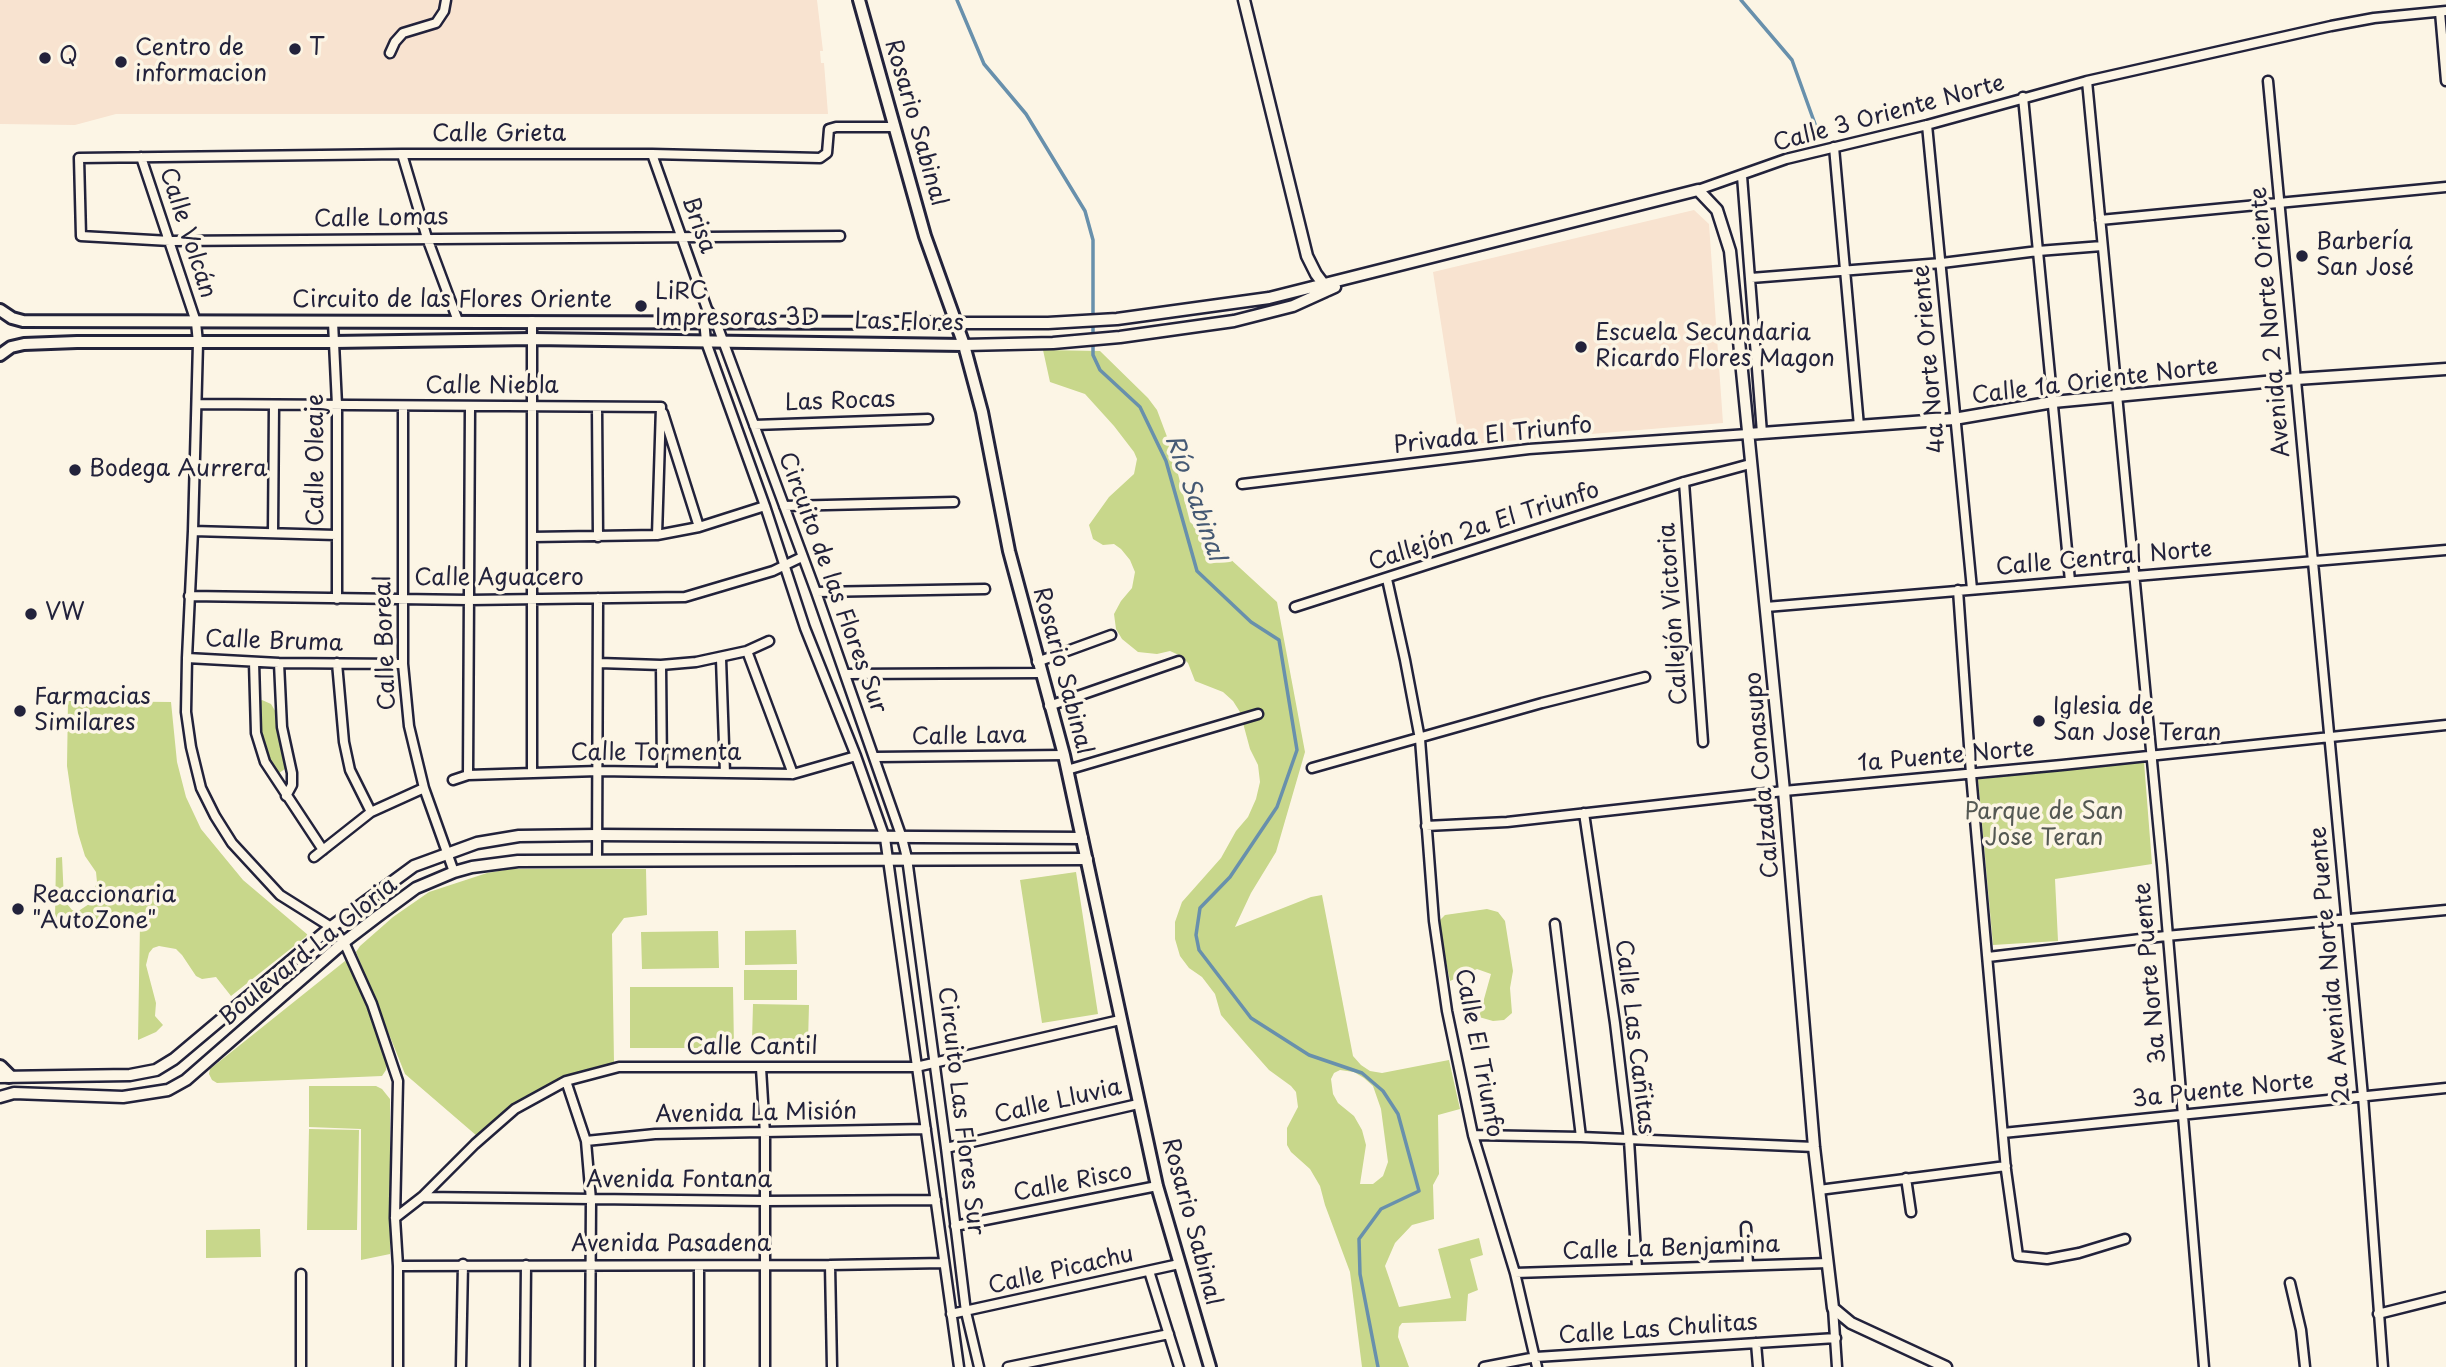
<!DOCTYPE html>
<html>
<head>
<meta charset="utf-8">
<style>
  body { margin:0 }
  canvas { display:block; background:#fcf5e5 }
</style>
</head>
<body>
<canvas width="2446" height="1367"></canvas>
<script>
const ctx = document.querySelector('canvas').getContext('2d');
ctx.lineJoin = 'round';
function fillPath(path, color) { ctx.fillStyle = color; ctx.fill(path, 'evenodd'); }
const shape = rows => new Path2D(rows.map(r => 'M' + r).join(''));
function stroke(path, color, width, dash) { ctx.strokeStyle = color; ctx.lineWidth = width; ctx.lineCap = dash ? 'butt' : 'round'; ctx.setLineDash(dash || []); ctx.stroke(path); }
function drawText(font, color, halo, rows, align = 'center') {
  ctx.font = font + ' "Playpen Sans",sans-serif'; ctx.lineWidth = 7; ctx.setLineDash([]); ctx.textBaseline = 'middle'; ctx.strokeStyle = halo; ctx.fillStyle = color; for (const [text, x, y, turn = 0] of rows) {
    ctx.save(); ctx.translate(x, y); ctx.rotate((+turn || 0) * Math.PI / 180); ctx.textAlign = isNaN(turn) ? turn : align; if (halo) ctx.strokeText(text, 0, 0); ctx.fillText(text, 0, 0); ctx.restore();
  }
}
fillPath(shape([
  [0,0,817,0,823,51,820,51,821,63,824,63,828,114,116,114,75,125,0,124],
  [1694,210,1709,224,1723,423,1460,445,1433,272]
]), '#f8e3d0');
fillPath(shape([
  [1043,350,1100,351,1148,398,1157,410,1172,450,1190,522,1277,602,1305,752,1276,852,1251,893,1235,927,1311,897,1322,895,1353,1056,1361,1065,1370,1071,1382,1073,1449,1060,1460,1109,1438,1115,1439,1174,1433,1185,1434,1219,1412,1225,1395,1243,1385,1266,1399,1307,1451,1298,1438,1249,1479,1238,1483,1255,1470,1259,1478,1290,1468,1294,1466,1321,1402,1323,1399,1327,1398,1337,1409,1367,1362,1367,1350,1272,1325,1205,1320,1186,1310,1169,1291,1152,1287,1145,1287,1128,1298,1107,1296,1092,1291,1086,1269,1070,1246,1044,1221,1015,1215,994,1202,977,1189,968,1180,956,1175,939,1175,922,1182,902,1221,858,1236,831,1248,817,1256,799,1260,782,1258,765,1250,749,1240,712,1233,701,1223,692,1195,681,1188,663,1181,656,1170,651,1157,654,1138,652,1122,639,1116,629,1114,614,1121,601,1132,588,1135,572,1130,560,1121,549,1114,544,1103,545,1093,539,1089,525,1109,497,1134,474,1137,459,1134,452,1114,426,1085,394,1050,382],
  [1340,1070,1354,1072,1364,1078,1373,1086,1381,1109,1388,1162,1383,1176,1373,1184,1360,1184,1366,1145,1362,1130,1354,1116,1338,1103,1333,1094,1331,1079,1334,1073],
  [262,700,271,704,277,714,286,761,285,769,279,773,275,771,259,731,259,702],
  [68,701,171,702,177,762,186,797,201,829,243,880,308,935,231,996,216,977,202,979,196,976,182,955,176,949,159,946,153,948,149,953,146,965,156,1003,155,1016,163,1025,156,1032,138,1040,140,923,55,920,56,858,62,857,64,900,72,910,80,910,89,904,97,882,96,872,85,856,78,833,72,800,67,766],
  [2144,762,2152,864,2055,879,2058,941,1993,945,1978,779],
  [511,869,646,869,647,915,624,918,612,934,614,1063,591,1068,550,1083,511,1107,477,1136,405,1074,356,952,360,946,393,917,429,892,487,873],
  [1076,872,1098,1014,1042,1023,1020,880],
  [1487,909,1498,912,1505,921,1513,971,1510,988,1512,1013,1504,1020,1493,1021,1479,1017,1491,974,1477,969,1450,981,1439,927,1440,920,1445,915],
  [796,930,797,964,745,965,745,931],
  [718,931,719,968,642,969,641,932],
  [345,961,351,964,387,1063,386,1070,382,1076,217,1083,212,1080,209,1074,210,1069],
  [744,970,797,970,797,1000,744,1000],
  [630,987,733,987,734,1048,630,1048],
  [753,1004,809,1005,808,1042,752,1041],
  [309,1086,376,1086,382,1089,390,1099,390,1254,361,1260,361,1129,309,1127],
  [309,1129,359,1130,357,1230,307,1230],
  [260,1229,261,1257,206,1258,206,1230]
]), '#c8d78b');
stroke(shape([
  [957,0,984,64,1026,114,1085,211,1093,240,1093,355,1100,370,1140,407,1166,461,1197,571,1251,622,1279,640,1297,750,1277,807,1230,877,1200,908,1196,935,1199,950,1251,1018,1309,1055,1362,1073,1383,1091,1398,1114,1419,1191,1381,1209,1359,1239,1360,1274,1378,1367],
  [1741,0,1792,60,1820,138]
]), '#6890ac', 3.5);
const minor = shape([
  [2440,12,2446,81],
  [390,53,395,42,403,33,436,23,444,11,446,0],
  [2087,81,2162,865,2204,1367],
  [2268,81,2363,1096,2383,1367],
  [2023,97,2070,581],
  [1927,125,1972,589],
  [1834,147,1859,426],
  [402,154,427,238,458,321],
  [652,154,707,309,716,322,816,592,902,838,907,858,946,1148,966,1312,979,1367],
  [141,157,196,322,198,343,193,531,187,658,186,712,191,747,201,788,215,816,232,843,280,895,331,927,344,942,372,1004,398,1081,395,1218,398,1266,398,1367],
  [1742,176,1762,433],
  [1698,190,1786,159,1927,125,2087,81,2331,26,2374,18,2446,11],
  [2100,220,2446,187],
  [840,236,170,241,81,236,79,158,402,154,652,154,820,158,827,153,829,129,836,127,895,127],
  [1751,278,1942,263,2038,251,2102,246],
  [704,319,706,342,765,506,805,628,856,756,885,838,959,1367],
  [532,321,532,773],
  [333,322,337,405,337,599],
  [198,404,661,407],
  [403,406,403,664,409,726,424,788,454,872],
  [597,407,598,537],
  [663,413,699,527],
  [754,425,928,419],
  [1684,482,1703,742],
  [1242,484,1529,449,1748,434],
  [784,506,954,502],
  [193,531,336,535],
  [273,533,274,405],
  [657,535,661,407],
  [532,537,657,535,699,527,765,506],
  [1387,579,1405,660,1420,739,1434,921,1447,1011,1473,1135,1515,1273,1537,1367],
  [1958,590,1971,774,2006,1170,2018,1256,2047,1259,2079,1253,2125,1239],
  [816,592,985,589],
  [189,596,469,600,685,597,773,571,802,557],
  [1295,607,1684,482,1750,464],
  [1766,607,2446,550],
  [747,651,793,774],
  [187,658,279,663,403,664],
  [721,659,725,773],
  [254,662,256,733,265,762,323,850],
  [1037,662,1111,635],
  [279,663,282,727,292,773,292,785,286,796],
  [337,663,344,742,350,770,371,812],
  [599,663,661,665,696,662,747,651,769,641],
  [661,665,662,772],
  [846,674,1040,673],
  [1049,706,1179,661],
  [876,757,1064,755],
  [1312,768,1542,703,1645,677],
  [1067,770,1258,714],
  [468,775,470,407],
  [453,780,468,775,598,771,793,774,856,756],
  [1584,813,1615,1023,1629,1140,1637,1268],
  [1426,826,1507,822,1784,791,2062,765,2446,725],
  [314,857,371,812,424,788],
  [597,860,598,598],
  [1555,924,1581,1137],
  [1988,957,2166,936,2446,910],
  [761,1068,765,1134,765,1367],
  [566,1081,586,1141,591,1200,590,1367],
  [2003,1133,2446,1088],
  [1473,1135,1581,1137,1814,1147],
  [586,1141,655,1134,926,1129],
  [946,1148,1138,1104],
  [1906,1178,1911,1212],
  [1819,1190,2006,1166],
  [422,1197,764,1201,936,1200],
  [395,1218,422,1197,475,1144,515,1109,566,1081,619,1067,916,1067,1120,1020],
  [955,1226,1157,1186],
  [1746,1227,1748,1265],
  [830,1265,832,1367],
  [398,1266,830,1265,944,1263],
  [699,1266,699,1367],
  [1149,1271,1179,1367],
  [1515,1273,1828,1263],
  [2290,1283,2301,1330,2305,1367],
  [1833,1308,1837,1367],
  [951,1314,1179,1264],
  [2378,1314,2446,1297],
  [1756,1343,1758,1367],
  [301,1367,301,1274],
  [461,1367,463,1264],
  [525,1367,526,1265],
  [1008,1367,1169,1334],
  [1484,1367,1536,1357,1836,1338]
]);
const tertiary = shape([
  [1244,0,1307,256,1316,274,1328,290],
  [956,323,1048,323,1117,319,1269,298,1698,190,1717,210,1730,251,1784,791,1814,1147,1833,1308,1851,1323,1946,1367],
  [964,345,1053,343,1120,337,1234,321,1293,306,1335,287],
  [1748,434,1954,419,2053,402,2296,379,2446,369],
  [0,1077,130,1075,156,1070,174,1059,331,927,414,866,477,843,519,836,598,835,1082,838],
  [0,1097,14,1093,123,1097,168,1090,186,1080,344,942,378,916,416,888,454,872,472,867,518,861,1087,859]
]);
const secondary = shape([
  [859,0,925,236,964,345,982,412,1009,551,1064,755,1157,1186,1210,1367],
  [0,310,12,318,23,321,956,323],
  [0,355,11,347,24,344,77,342,334,342,532,339,964,345]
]);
const primary = shape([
  [0,1067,9,1076]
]);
stroke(minor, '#22223b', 13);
stroke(tertiary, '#22223b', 15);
stroke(secondary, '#22223b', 16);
stroke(primary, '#22223b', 18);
stroke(minor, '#fcf5e5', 8);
stroke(tertiary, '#fcf5e5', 10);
stroke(secondary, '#fcf5e5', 10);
stroke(primary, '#fcf5e5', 12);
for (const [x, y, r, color] of [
  [295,49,7,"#22223b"],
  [45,58,7,"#22223b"],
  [121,62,7,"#22223b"],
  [2302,256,7,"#22223b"],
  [641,306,7,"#22223b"],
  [1581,347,7,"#22223b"],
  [75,470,7,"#22223b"],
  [31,614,7,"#22223b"],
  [20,711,7,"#22223b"],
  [2039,721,7,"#22223b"],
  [18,909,7,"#22223b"]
]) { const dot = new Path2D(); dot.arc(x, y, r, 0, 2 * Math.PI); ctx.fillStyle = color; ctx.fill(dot); stroke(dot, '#fcf5e5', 2.5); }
drawText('23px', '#22223b', '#fcf5e5', [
  ["Centro de",135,49],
  ["informacion",135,75],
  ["T",309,49],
  ["Q",59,58],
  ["Barbería",2316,243],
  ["San José",2316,269],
  ["LiRC",655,293],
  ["Impresoras 3D",655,319],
  ["Escuela Secundaria",1595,334],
  ["Ricardo Flores Magon",1595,360],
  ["Bodega Aurrera",89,470],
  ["VW",45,614],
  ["Farmacias",34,698],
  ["Similares",34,724],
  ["Iglesia de",2053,708],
  ["San Jose Teran",2053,734],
  ["Reaccionaria",32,896],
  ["\"AutoZone\"",32,922]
], 'left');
drawText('23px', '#22223b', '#fcf5e5', [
  ["Calle 3 Oriente Norte",1889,114,-15],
  ["Rosario Sabinal",915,123,74],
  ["Calle Grieta",499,135],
  ["Calle Lomas",381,219,-1],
  ["Brisa",698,225,70],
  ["Calle Volcán",187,233,72],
  ["Circuito de las Flores Oriente",452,301],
  ["Avenida 2 Norte Oriente",2271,322,-95],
  ["Las Flores",909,323,1],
  ["4a Norte Oriente",1930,359,-95],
  ["Calle 1a Oriente Norte",2095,382,-7],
  ["Calle Niebla",492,387],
  ["Las Rocas",840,402,-2],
  ["Privada El Triunfo",1493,436,-6],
  ["Calle Oleaje",317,460,-90],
  ["Callejón 2a El Triunfo",1484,527,-18],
  ["Calle Central Norte",2104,559,-5],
  ["Calle Aguacero",499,579],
  ["Circuito de las Flores Sur",832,583,70],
  ["Callejón Victoria",1674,614,-94],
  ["Calle Bruma",274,642,2],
  ["Calle Boreal",386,643,-92],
  ["Rosario Sabinal",1062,671,75],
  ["Calle Lava",969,737,-1],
  ["Calle Tormenta",656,754],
  ["1a Puente Norte",1946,757,-5],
  ["Calzada Conasupo",1763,775,-95],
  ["Boulevard La Gloria",309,952,-39],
  ["2a Avenida Norte Puente",2331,965,-95],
  ["3a Norte Puente",2151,973,-95],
  ["Calle Las Cañitas",1634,1037,83],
  ["Calle Cantil",752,1048],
  ["Calle El Triunfo",1478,1053,79],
  ["3a Puente Norte",2223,1091,-6],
  ["Calle Lluvia",1058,1102,-13],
  ["Circuito Las Flores Sur",960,1111,83],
  ["Avenida La Misión",756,1114,-1],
  ["Avenida Fontana",679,1181],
  ["Calle Risco",1073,1183,-11],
  ["Rosario Sabinal",1191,1222,75],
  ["Avenida Pasadena",671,1245],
  ["Calle La Benjamina",1671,1249,-2],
  ["Calle Picachu",1061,1271,-13],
  ["Calle Las Chulitas",1658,1330,-4]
]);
drawText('23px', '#545853', '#fcf5e5', [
  ["Parque de San",2044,813],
  ["Jose Teran",2044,839]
]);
drawText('italic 24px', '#455974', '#fcf5e5', [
  ["Río Sabinal",1194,498,70]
]);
</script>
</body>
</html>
